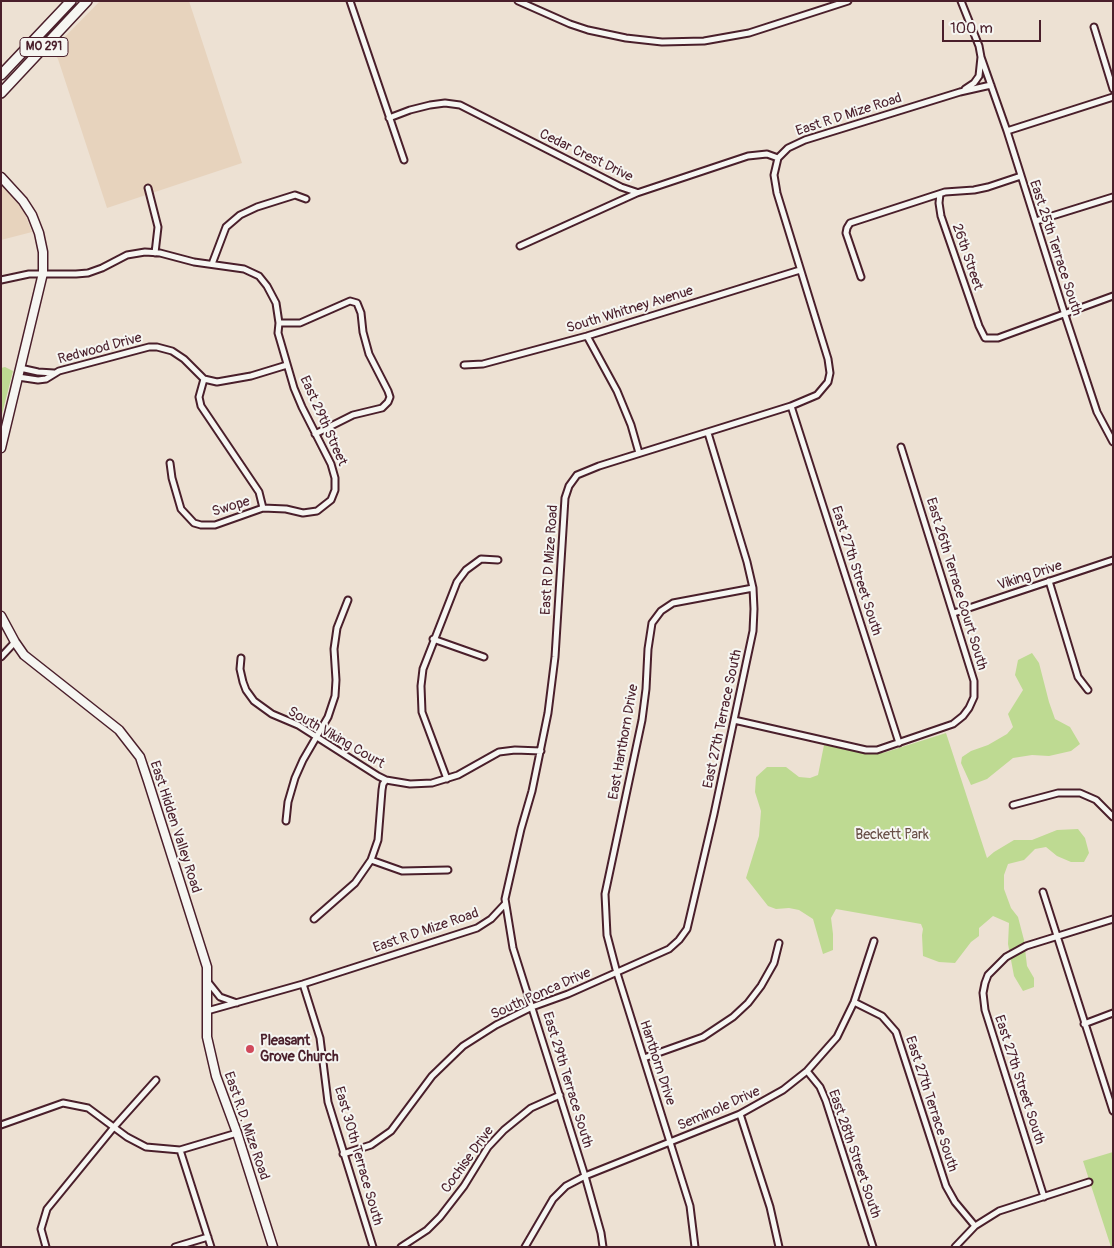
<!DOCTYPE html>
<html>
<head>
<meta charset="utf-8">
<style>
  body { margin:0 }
  #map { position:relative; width:1114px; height:1248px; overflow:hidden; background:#ede1d3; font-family:Pangolin,sans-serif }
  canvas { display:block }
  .frame { position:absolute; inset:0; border:2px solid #4a1f2b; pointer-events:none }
  .scale { position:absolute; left:942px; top:20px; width:99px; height:22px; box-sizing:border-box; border:2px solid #4a1f2b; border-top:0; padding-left:6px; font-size:15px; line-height:18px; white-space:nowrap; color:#4a1f2b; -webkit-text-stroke:4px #f6f6f2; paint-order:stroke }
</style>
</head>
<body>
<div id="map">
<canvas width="1114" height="1248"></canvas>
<div class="frame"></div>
<div class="scale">100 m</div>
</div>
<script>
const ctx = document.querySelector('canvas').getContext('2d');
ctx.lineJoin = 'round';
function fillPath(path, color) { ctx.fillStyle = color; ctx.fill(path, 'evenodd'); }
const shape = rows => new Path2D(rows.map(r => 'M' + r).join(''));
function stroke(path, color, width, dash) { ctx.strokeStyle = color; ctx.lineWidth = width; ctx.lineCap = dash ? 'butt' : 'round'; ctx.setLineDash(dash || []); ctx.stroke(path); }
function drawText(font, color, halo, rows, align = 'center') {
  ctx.font = font + ' Pangolin,sans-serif'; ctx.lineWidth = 4; ctx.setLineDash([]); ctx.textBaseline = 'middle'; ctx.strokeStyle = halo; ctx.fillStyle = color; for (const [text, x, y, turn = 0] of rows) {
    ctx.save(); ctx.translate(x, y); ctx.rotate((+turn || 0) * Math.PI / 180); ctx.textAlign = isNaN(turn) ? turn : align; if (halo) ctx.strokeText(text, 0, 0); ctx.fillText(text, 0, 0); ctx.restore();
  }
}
fillPath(shape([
  [100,1,189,1,242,163,107,208,58,59,52,50],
  [1,185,13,197,24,211,32,232,1,240]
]), '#e7d3bd');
fillPath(shape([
  [5,367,13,371,2,414,1,368],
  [1032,653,1039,663,1049,702,1055,719,1070,727,1080,744,1071,751,1049,756,1032,755,1013,758,987,779,971,785,961,763,962,757,971,751,988,745,1007,734,1013,727,1008,714,1023,690,1015,675,1018,660],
  [946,733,987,858,994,852,1014,840,1032,840,1057,830,1078,829,1085,838,1089,853,1084,862,1071,862,1057,856,1046,847,1035,849,1024,860,1008,864,1004,875,1004,889,1011,908,1018,917,1024,940,1027,966,1034,978,1034,987,1023,991,1014,976,1008,944,1009,923,993,916,979,928,979,936,971,942,955,963,939,962,923,956,922,935,923,929,921,924,836,909,831,918,833,934,833,950,823,954,813,919,799,910,789,908,776,909,768,906,746,878,759,836,761,811,755,792,756,777,767,767,786,767,799,777,810,778,818,775,824,745,872,753,883,753],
  [1113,1152,1113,1247,1111,1247,1083,1161]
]), '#beda92');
const minor = shape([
  [350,1,404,160],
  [518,1,570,24,588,30,626,38,662,42,704,41,749,33,848,1],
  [961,1,979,46,981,57,979,76,974,83,965,89],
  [1094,27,1113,89],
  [981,57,1007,131,1065,315,1097,412,1113,442],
  [389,118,410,110,430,105,445,103,460,105,621,187,636,192],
  [1007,131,1113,97],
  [148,188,158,227,155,253],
  [940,194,939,203,941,216,979,326,985,338,998,338,1113,296],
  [1036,221,1113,197],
  [520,246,637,193,748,156,767,154,778,158],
  [212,264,226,227,240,215,257,207,295,195,306,199],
  [861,277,846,233,847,228,850,223,945,192,974,190,988,187,1021,176],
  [1,280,29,274,76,274,88,273,102,268,127,255,145,252,160,253,194,262,244,269,259,276,267,286,276,303,279,323,278,333,294,388,302,407,331,464,335,478,335,490,331,500,317,511,303,513,286,509,263,508,215,525,201,525,194,523,181,509,172,478,170,463],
  [279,323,300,323,350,301,357,303,361,313,363,332,369,354,388,391,390,397,388,402,382,408,353,415,315,434],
  [587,336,617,391,631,425,639,453],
  [464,365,483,364,587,336,800,270],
  [20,368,38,372,54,373],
  [18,377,38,380,46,379,59,371,149,347,157,347,172,351,184,359,204,379,217,382,251,376,287,365],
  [204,379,199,397,201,406,259,492,263,508],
  [791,406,899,743],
  [1049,581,1078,677,1088,690],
  [954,613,1113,560],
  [433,639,484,657],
  [1,657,15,642],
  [241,658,240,669,243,682,246,690,254,701,272,714,298,725,378,776,386,780,410,784,432,783,458,775,499,752,515,750,541,751],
  [734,720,866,750,877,750,953,724,963,716,969,708,974,697,974,681,901,447],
  [447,779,422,712,421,686,423,669,457,582,466,570,481,559,498,560],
  [1013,805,1058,793,1080,793,1096,800,1113,817],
  [286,821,288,802,295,778,303,760,328,717,335,696,336,680,334,649,337,628,348,600],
  [371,860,402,871,448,870],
  [1043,892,1113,1111],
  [314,919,355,883,371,860,378,840,382,790,383,784,386,780],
  [208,982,220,997,237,1003],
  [303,984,320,1038,328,1102,373,1247],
  [854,1002,882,1016,896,1032,946,1186,955,1202,975,1226],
  [207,1011,303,984,477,928,491,919,505,904],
  [1084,1024,1113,1013],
  [644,1058,703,1037,733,1017,748,1003,761,986,774,963,779,943],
  [807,1071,820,1087,826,1101,873,1247],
  [740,1114,770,1207,779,1247],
  [1,1125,63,1103,88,1108,127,1137,146,1147,180,1150,237,1133],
  [180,1150,211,1247],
  [343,1154,371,1145,391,1131,432,1076,463,1046,496,1025,532,1007,568,994,669,949,679,940,687,929,714,814,753,631,754,609,753,588,747,562,708,433],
  [1044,1197,985,1010,983,993,985,983,988,975,1006,957,1026,946,1113,919],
  [46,1247,41,1229,47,1209,114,1127,156,1080],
  [175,1247,208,1237],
  [401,1247,427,1230,440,1217,464,1186,488,1147,504,1130,531,1108,560,1095],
  [525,1247,553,1199,566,1186,585,1176,740,1114,783,1090,807,1071,837,1037,854,1002,874,941],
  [603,1247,601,1233,585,1176,513,948,505,899,521,829,532,791,548,713,555,657,565,498,569,486,577,475,599,466,791,406,817,395,828,382,830,373,828,359,777,193,774,175,778,158,788,148,805,140,960,92,991,85],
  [695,1247,690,1206,617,973,607,935,605,894,642,720,646,689,648,649,652,623,661,611,673,603,753,588],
  [955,1247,975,1226,999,1211,1089,1182]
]);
const secondary = shape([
  [1,177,23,201,32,215,39,233,43,252,43,273,1,448],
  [1,616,15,642,24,655,119,730,140,757,148,781,207,967,207,1037,216,1076,237,1133,273,1247]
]);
const trunk = shape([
  [1,75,71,1],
  [1,93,87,1]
]);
stroke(minor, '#4a1f2b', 9);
stroke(secondary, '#4a1f2b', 11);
stroke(trunk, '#4a1f2b', 12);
stroke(minor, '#f6f6f2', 5);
stroke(secondary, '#f6f6f2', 8);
stroke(trunk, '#f6f6f2', 9);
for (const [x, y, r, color] of [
  [250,1049,5,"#d1495b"]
]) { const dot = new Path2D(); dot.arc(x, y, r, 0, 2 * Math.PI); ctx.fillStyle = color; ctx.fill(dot); stroke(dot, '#f6f6f2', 2); }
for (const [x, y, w] of [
  [44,47,48]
]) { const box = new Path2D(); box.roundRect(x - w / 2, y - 9.5, w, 19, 4); ctx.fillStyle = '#f6f6f2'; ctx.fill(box); stroke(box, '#4a1f2b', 1); }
drawText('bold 12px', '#4a1f2b', null, [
  ["MO 291",44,47]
]);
drawText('14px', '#4a1f2b', '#f6f6f2', [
  ["East R D Mize Road",849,115,-18],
  ["Cedar Crest Drive",586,156,26],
  ["East 25th Terrace South",1055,248,72],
  ["26th Street",967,257,71],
  ["South Whitney Avenue",630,310,-17],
  ["Redwood Drive",100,349,-15],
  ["East 29th Street",323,421,66],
  ["Swope",231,507,-17],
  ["East R D Mize Road",550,560,-86],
  ["East 27th Street South",856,571,72],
  ["Viking Drive",1030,576,-18],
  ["East 26th Terrace Court South",956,584,73],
  ["East 27th Terrace South",723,719,-78],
  ["South Viking Court",336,738,30],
  ["East Hanthorn Drive",624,742,-80],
  ["East Hidden Valley Road",175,827,72],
  ["East R D Mize Road",426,931,-19],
  ["South Ponca Drive",541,994,-24],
  ["Hanthorn Drive",657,1063,72],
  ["East 29th Terrace South",567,1080,73],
  ["East 27th Street South",1019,1080,72],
  ["East 27th Terrace South",931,1104,72],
  ["Seminole Drive",719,1109,-24],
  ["East R.D. Mize Road",246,1126,71],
  ["East 28th Street South",854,1154,71],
  ["East 30th Terrace South",358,1156,74],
  ["Cochise Drive",468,1160,-54]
]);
drawText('14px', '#674e45', '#f6f6f2', [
  ["Beckett Park",892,835]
]);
drawText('bold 14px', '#4a1f2b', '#f6f6f2', [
  ["Pleasant",260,1041],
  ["Grove Church",260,1057]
], 'left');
</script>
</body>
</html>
